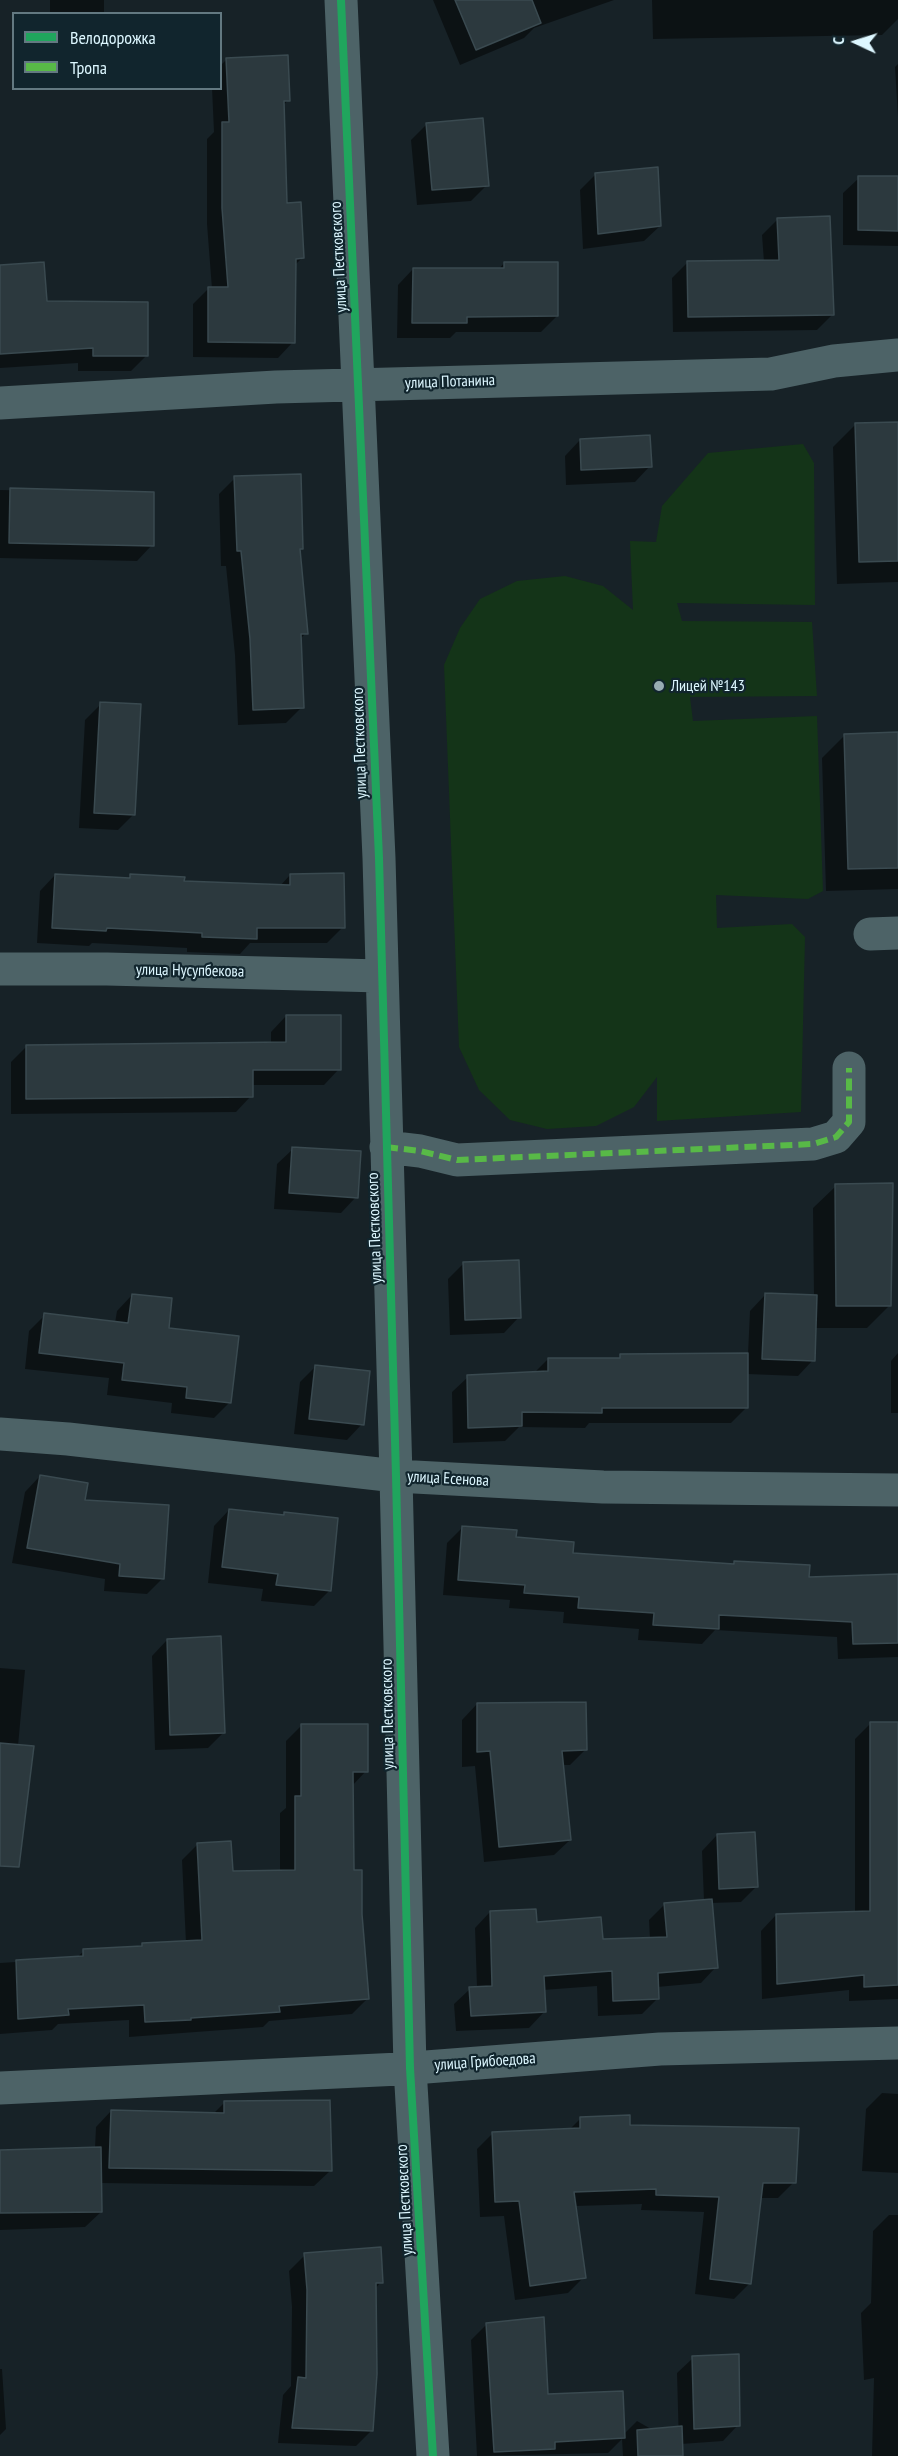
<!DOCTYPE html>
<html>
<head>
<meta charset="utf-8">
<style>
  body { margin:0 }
  #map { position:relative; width:898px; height:2456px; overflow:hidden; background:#172227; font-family:"PT Sans Narrow",sans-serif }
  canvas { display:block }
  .legend { position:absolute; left:12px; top:12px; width:210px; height:78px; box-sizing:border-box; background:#11252d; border:2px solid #637981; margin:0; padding:8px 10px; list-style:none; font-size:18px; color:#ddf7ff }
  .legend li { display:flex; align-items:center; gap:12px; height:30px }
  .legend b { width:30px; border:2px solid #637981 }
  .north { position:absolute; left:826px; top:12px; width:60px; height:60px; -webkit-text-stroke:4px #11252d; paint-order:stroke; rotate:274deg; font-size:16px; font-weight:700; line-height:24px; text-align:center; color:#ddf7ff }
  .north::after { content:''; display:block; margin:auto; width:21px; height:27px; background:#ddf7ff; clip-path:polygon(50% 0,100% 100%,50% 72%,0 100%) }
</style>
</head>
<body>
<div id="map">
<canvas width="898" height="2456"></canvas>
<ul class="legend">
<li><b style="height:8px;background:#20a55d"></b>Велодорожка</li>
<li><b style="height:8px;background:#58b947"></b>Тропа</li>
</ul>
<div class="north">С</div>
</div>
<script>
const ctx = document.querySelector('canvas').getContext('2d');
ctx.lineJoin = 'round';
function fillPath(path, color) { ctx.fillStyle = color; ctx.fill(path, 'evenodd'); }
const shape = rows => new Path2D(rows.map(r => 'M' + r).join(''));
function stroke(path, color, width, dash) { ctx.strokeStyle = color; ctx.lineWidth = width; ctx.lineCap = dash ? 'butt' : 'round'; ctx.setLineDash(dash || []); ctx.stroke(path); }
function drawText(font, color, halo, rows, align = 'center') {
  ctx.font = font + ' "PT Sans Narrow",sans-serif'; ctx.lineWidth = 4.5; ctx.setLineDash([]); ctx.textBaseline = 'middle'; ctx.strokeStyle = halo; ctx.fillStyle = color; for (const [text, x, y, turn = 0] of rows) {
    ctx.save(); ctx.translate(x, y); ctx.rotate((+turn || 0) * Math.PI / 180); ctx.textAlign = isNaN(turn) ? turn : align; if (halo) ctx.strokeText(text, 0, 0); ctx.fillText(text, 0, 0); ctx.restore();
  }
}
fillPath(shape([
  [803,444,814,463,815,605,677,603,682,621,812,622,817,696,690,697,693,721,817,716,823,891,808,899,716,895,717,928,792,924,805,937,801,1112,657,1121,657,1077,634,1107,596,1126,547,1129,510,1120,479,1090,459,1047,444,665,460,628,480,599,517,581,565,576,603,586,633,610,630,541,656,542,662,506,708,453]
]), '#143418');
fillPath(shape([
  [50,0,104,0,104,14,50,14],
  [433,0,614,0,534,28,524,38,460,65],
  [652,0,898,0,898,19,882,35,653,39],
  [227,59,288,100,283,106,285,205,303,257,294,266,293,342,278,358,193,357,193,304,208,289,212,289,207,224,207,139,214,132,212,88,220,88,220,66],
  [898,64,898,117,895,67],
  [427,124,487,185,471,201,417,205,411,140],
  [596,174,660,226,644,241,583,249,580,190],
  [898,177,898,246,843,245,843,193,859,178],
  [778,219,833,314,817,330,673,332,672,278,688,262,764,262,762,235],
  [504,263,557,316,541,332,456,332,450,338,397,338,398,285,413,269,498,270],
  [0,267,45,303,146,356,131,371,78,371,78,363,0,368],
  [898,423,898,582,837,584,833,447,856,424],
  [580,440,650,466,635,482,566,485,565,456],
  [235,478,302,548,299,551,306,633,299,640,302,707,286,723,238,725,235,655,226,566,221,566,219,494],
  [0,490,153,493,152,545,137,561,0,558],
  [101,704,134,814,118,830,79,828,85,720],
  [898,734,898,889,826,891,822,758,845,735],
  [55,875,127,879,130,876,183,883,279,887,290,875,343,927,327,943,250,943,240,954,187,952,187,948,92,943,89,946,37,943,40,891],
  [286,1016,339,1069,324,1085,251,1085,251,1096,236,1112,11,1114,11,1062,27,1046,271,1043,271,1032],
  [293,1149,356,1197,341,1213,274,1209,277,1164],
  [836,1186,889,1306,867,1328,815,1328,813,1360,798,1376,747,1374,747,1407,731,1423,589,1423,585,1428,519,1427,505,1441,453,1443,452,1392,468,1377,534,1373,548,1359,617,1359,621,1356,748,1354,750,1311,765,1295,814,1297,813,1208],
  [464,1263,519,1317,504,1333,450,1335,448,1279],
  [132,1295,167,1329,230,1402,214,1418,171,1413,172,1403,107,1395,109,1378,25,1369,29,1331,45,1315,115,1323,117,1311],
  [898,1353,898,1413,891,1413,891,1361],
  [316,1366,362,1424,347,1440,294,1434,300,1382],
  [40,1476,163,1578,147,1594,104,1591,105,1579,12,1563,25,1492],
  [229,1510,282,1516,285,1513,329,1591,314,1606,261,1601,263,1589,208,1583,214,1526],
  [463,1527,571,1554,732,1565,734,1562,808,1579,898,1575,898,1657,838,1659,837,1637,715,1630,702,1644,638,1640,639,1629,563,1623,564,1612,509,1608,510,1600,443,1595,447,1543],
  [167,1640,223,1733,208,1748,155,1750,152,1656],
  [0,1668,25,1670,18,1746,0,1830],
  [477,1704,585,1750,570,1765,562,1765,570,1840,554,1855,484,1862,475,1766,462,1767,462,1720],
  [898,1723,898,1999,849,2001,849,1990,762,1999,761,1931,776,1915,855,1913,855,1739,870,1724],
  [302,1725,366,1771,352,1786,352,1871,361,1914,367,1999,352,2014,269,2021,263,2027,129,2037,129,2020,58,2024,52,2030,0,2034,0,1963,76,1958,84,1951,186,1943,182,1860,198,1844,231,1873,280,1872,280,1813,286,1808,286,1741],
  [717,1835,757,1886,741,1902,711,1903,716,1967,701,1983,657,1987,657,1999,642,2014,598,2016,597,1986,543,1990,544,2012,529,2028,456,2031,454,2004,470,1989,477,1988,475,1928,490,1912,601,1941,650,1939,649,1920,665,1904,704,1901,702,1851],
  [882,2093,898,2094,898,2173,862,2171,866,2109],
  [225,2102,330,2171,314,2186,100,2183,101,2212,85,2227,0,2230,0,2158,95,2148,96,2127,111,2111,213,2114],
  [581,2118,794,2182,778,2198,760,2198,750,2283,734,2299,695,2294,704,2212,641,2210,642,2204,575,2206,584,2277,568,2293,515,2300,504,2216,480,2217,477,2149,493,2133,569,2130],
  [889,2215,898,2215,898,2456,872,2456,874,2378,864,2380,861,2313,871,2303,873,2231],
  [305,2255,381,2282,375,2289,371,2431,356,2446,278,2443,283,2395,291,2386,292,2307,289,2271],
  [487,2324,547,2396,624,2434,637,2421,679,2445,677,2373,693,2358,738,2425,723,2441,681,2444,681,2456,623,2456,622,2439,608,2453,477,2456,471,2340],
  [0,2369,2,2369,6,2429,0,2435]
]), '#0007');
const building = shape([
  [455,0,532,0,541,23,476,50,455,0],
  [288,55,290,101,284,101,287,203,301,202,304,258,296,259,295,343,208,342,208,287,228,287,222,208,222,122,229,122,226,58,288,55],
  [483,118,489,186,432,190,426,123,483,118],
  [658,167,661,226,598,234,595,173,658,167],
  [858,176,898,176,898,231,858,230,858,176],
  [830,216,834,315,688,317,687,261,779,260,777,218,830,216],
  [44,262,47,301,148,302,148,356,93,356,93,348,0,354,0,265,44,262],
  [504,262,558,262,558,316,467,317,467,323,412,323,413,268,504,268,504,262],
  [898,422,898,561,859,562,855,423,898,422],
  [650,435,652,467,581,470,580,439,650,435],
  [301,474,303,549,300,549,308,634,301,634,304,708,253,710,250,639,241,551,237,551,234,476,301,474],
  [10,488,154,492,154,546,9,543,10,488],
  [100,702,141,704,135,815,94,813,100,702],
  [898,732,898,868,848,869,844,734,898,732],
  [344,873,345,928,257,928,257,939,202,937,202,933,107,928,106,931,52,928,55,874,130,878,130,874,185,877,184,881,290,885,290,874,344,873],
  [286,1015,341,1015,341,1070,253,1070,253,1097,26,1099,26,1045,286,1042,286,1015],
  [292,1147,361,1151,358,1198,289,1193,292,1147],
  [893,1183,891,1306,836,1306,835,1184,893,1183],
  [519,1260,521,1318,465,1320,463,1262,519,1260],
  [765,1293,817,1295,815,1361,762,1359,765,1293],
  [132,1294,172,1298,169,1328,239,1336,231,1403,186,1398,187,1387,122,1380,124,1363,39,1353,44,1313,128,1323,132,1294],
  [748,1353,748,1408,602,1408,602,1413,522,1412,522,1426,468,1428,467,1375,548,1371,548,1358,620,1358,620,1354,748,1353],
  [315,1365,370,1371,364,1425,309,1419,315,1365],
  [40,1475,88,1483,85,1500,169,1505,164,1579,119,1576,120,1564,27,1548,40,1475],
  [229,1509,284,1515,284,1512,338,1518,331,1591,276,1585,278,1574,222,1567,229,1509],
  [462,1526,517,1530,516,1537,574,1542,573,1553,734,1564,734,1561,810,1565,809,1577,898,1574,898,1643,853,1644,852,1622,719,1615,719,1629,653,1625,654,1613,578,1608,579,1597,524,1593,525,1585,458,1580,462,1526],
  [221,1636,225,1733,170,1735,167,1639,221,1636],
  [586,1702,587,1750,562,1751,571,1840,499,1847,490,1751,477,1752,477,1703,586,1702],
  [870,1722,898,1722,898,1985,864,1987,864,1975,777,1984,776,1914,870,1911,870,1722],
  [301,1724,368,1724,368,1772,353,1772,354,1870,362,1870,362,1914,369,1999,279,2006,280,2012,191,2018,191,2020,145,2022,144,2005,68,2009,69,2015,18,2019,16,1960,83,1956,83,1949,142,1946,142,1943,202,1940,197,1843,231,1841,233,1871,295,1870,295,1796,301,1796,301,1724],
  [0,1743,34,1746,19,1867,0,1866,0,1743],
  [755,1832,758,1887,719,1889,717,1834,755,1832],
  [712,1899,718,1968,658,1973,659,1999,613,2001,612,1971,544,1976,546,2012,471,2016,469,1987,492,1986,490,1911,536,1909,537,1922,601,1917,603,1939,667,1937,664,1903,712,1899],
  [330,2100,332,2171,109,2168,111,2110,224,2113,224,2101,330,2100],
  [630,2115,630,2125,799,2128,796,2183,763,2183,751,2284,710,2279,719,2197,656,2195,656,2189,574,2192,586,2278,530,2286,519,2201,495,2202,492,2132,580,2128,580,2117,630,2115],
  [101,2147,102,2212,0,2213,0,2150,101,2147],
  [381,2247,383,2283,376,2283,377,2374,373,2431,292,2428,298,2377,306,2378,307,2290,304,2253,381,2247],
  [544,2317,548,2394,623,2391,625,2438,555,2442,555,2449,494,2452,486,2323,544,2317],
  [739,2354,740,2426,694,2429,692,2356,739,2354],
  [682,2426,683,2456,638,2456,637,2430,682,2426]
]);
fillPath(building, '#2c393e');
stroke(building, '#3a4a50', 1.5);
stroke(shape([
  [341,0,379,858,396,1476,410,2068,433,2456],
  [0,403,276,387,771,374,834,361,898,355],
  [870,934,898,933],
  [0,969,107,969,381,976],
  [386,1147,420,1151,457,1160,813,1144,836,1137,849,1122,849,1068],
  [0,1434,68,1439,396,1476,603,1487,898,1490],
  [0,2088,400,2069,660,2049,898,2043]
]), '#4d6367', 33);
stroke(shape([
  [386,1147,420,1151,457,1160,813,1144,836,1137,849,1122,849,1068]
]), '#58b947', 6, [12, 6]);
stroke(shape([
  [341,0,379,858,396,1476,410,2068,433,2456]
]), '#20a55d', 8);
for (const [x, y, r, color] of [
  [659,686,6,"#98acb3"]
]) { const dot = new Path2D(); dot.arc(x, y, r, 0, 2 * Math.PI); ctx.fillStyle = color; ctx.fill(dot); stroke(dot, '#11252d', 2); }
drawText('16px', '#ddf7ff', '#11252d', [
  ["улица Пестковского",339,257,-93],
  ["улица Потанина",450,382,-2],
  ["улица Пестковского",360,743,-92],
  ["улица Нусупбекова",190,971,1],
  ["улица Пестковского",375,1228,-92],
  ["улица Есенова",448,1479,3],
  ["улица Пестковского",388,1714,-91],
  ["улица Грибоедова",485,2062,-4],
  ["улица Пестковского",405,2200,-93]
]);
drawText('16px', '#ddf7ff', '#11252d', [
  ["Лицей №143",671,686]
], 'left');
</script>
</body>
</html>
